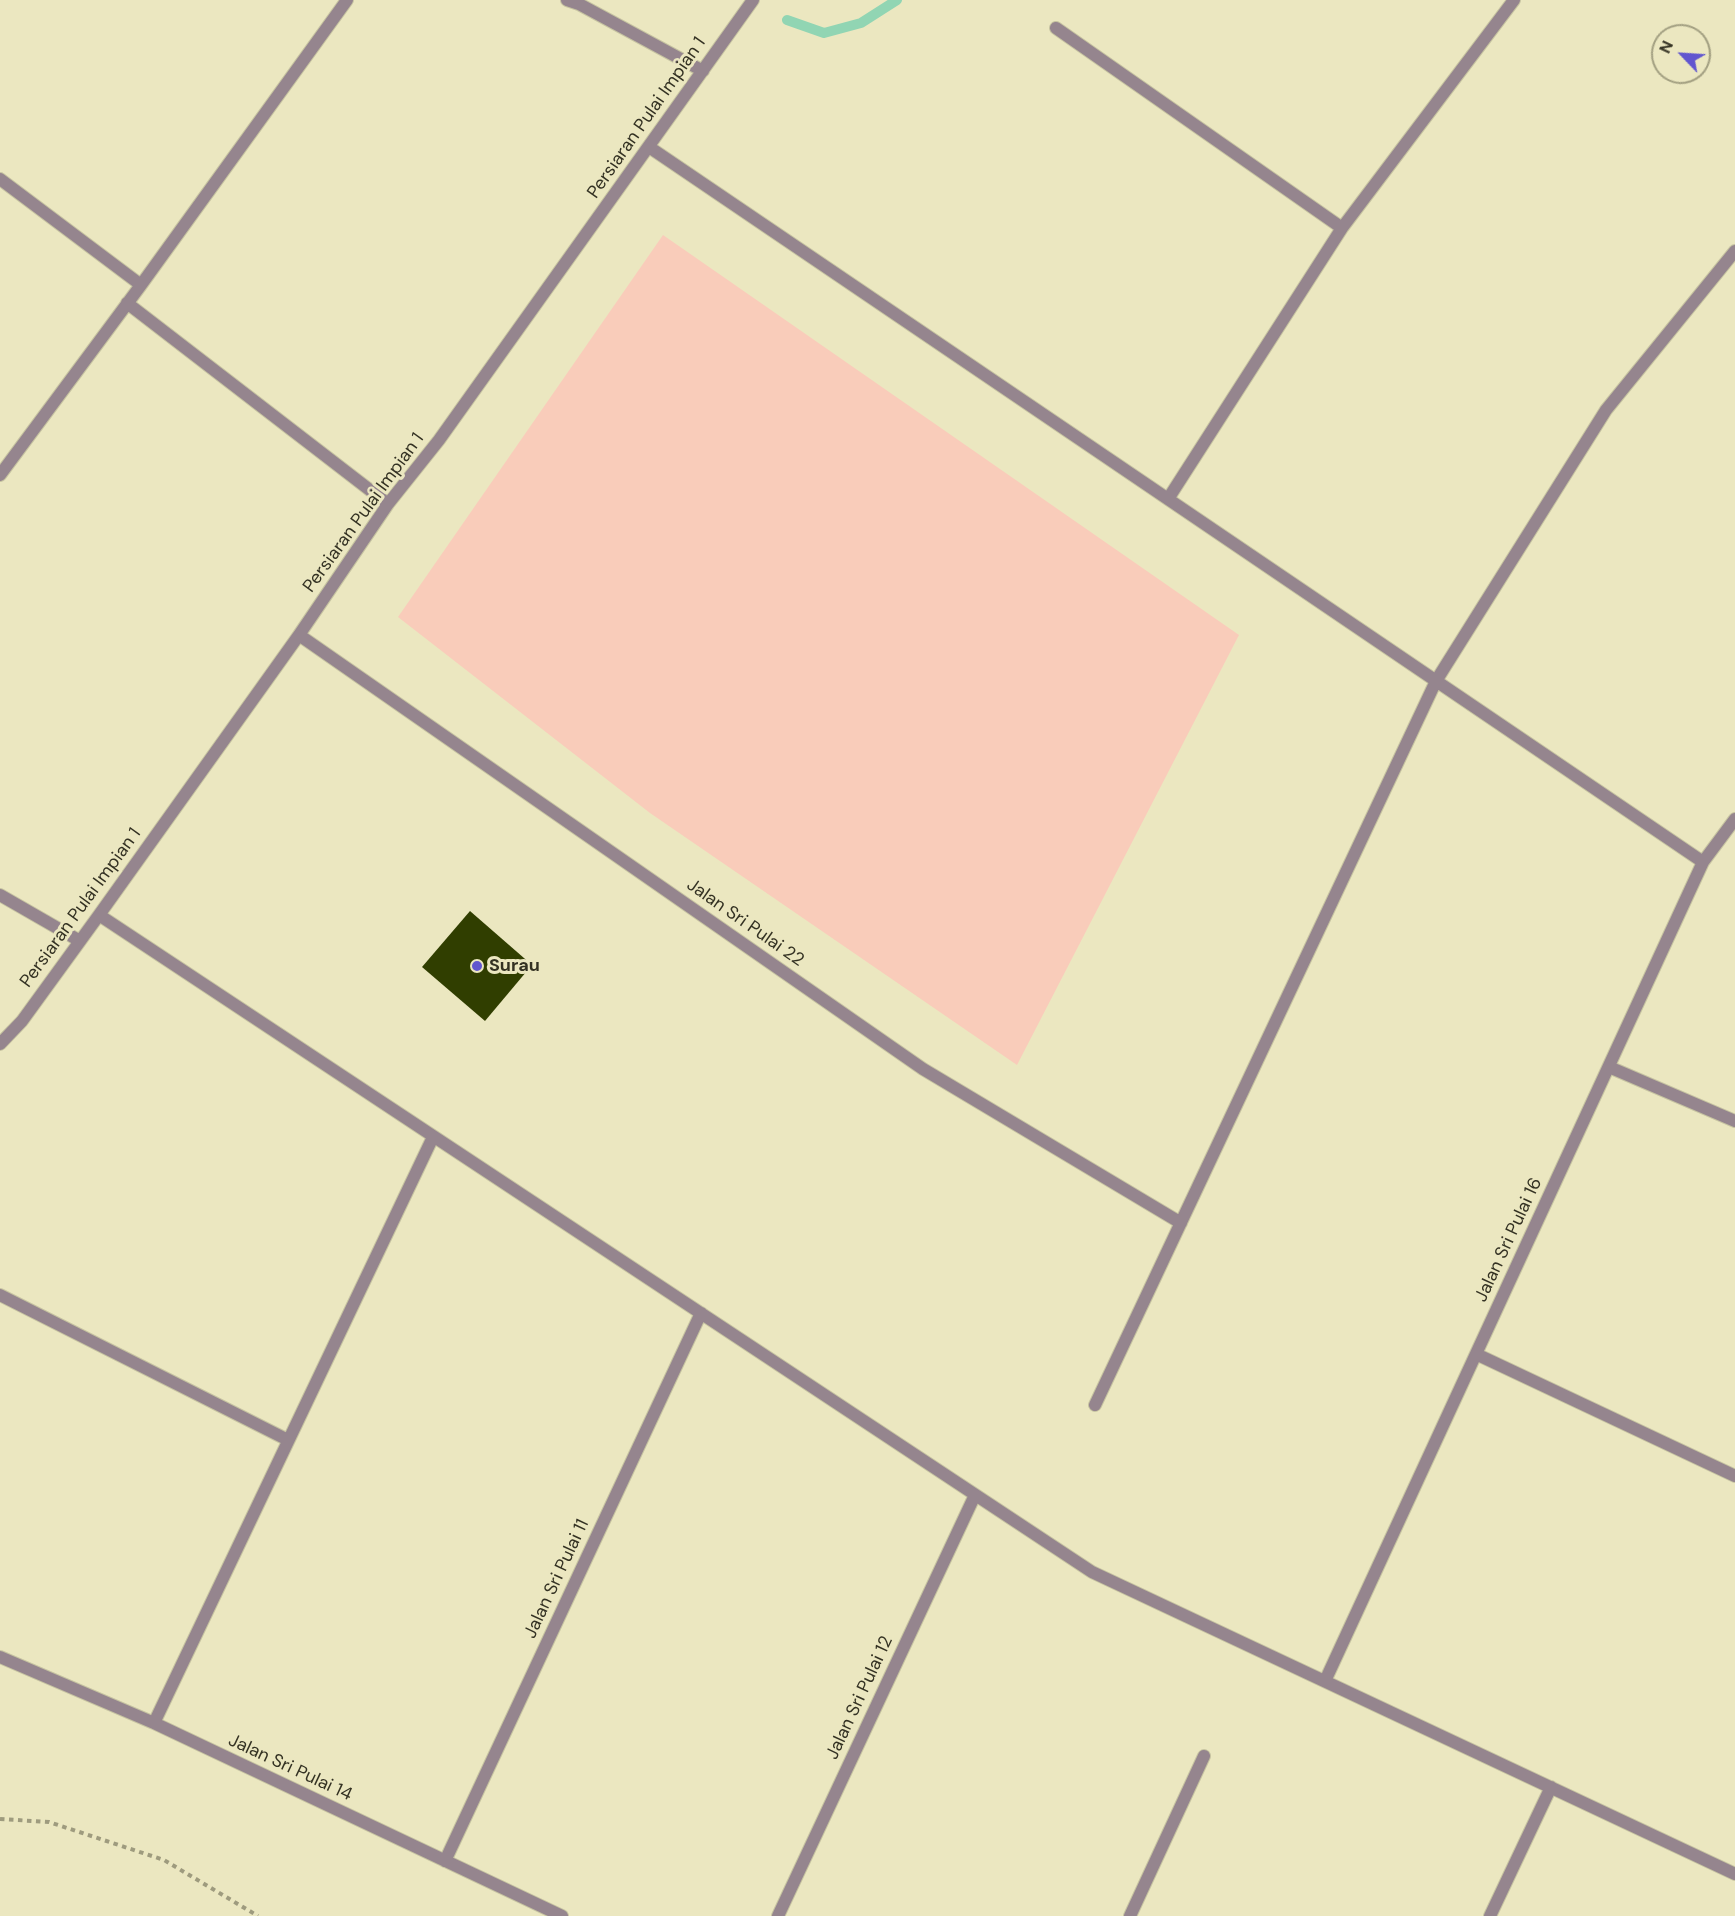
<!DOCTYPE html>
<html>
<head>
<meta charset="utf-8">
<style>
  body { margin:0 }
  #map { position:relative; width:1735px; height:1916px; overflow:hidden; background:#ebe7c0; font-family:"DM Sans",sans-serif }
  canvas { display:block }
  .north { position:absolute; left:1651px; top:24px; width:60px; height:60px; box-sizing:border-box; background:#ebe7c0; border:2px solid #a29f81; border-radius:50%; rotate:295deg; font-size:16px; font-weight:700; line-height:24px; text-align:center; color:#343223 }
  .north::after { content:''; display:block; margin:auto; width:21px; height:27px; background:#6156cf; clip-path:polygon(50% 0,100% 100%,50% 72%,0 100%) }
</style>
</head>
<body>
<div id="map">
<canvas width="1735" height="1916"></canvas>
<div class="north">N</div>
</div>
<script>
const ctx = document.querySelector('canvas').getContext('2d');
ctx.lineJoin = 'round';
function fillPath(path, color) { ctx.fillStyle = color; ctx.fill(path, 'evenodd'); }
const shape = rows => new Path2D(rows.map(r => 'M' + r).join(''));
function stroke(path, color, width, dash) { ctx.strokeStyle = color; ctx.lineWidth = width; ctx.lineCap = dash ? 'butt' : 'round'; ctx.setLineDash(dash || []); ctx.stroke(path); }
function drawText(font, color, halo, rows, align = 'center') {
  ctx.font = font + ' "DM Sans",sans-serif'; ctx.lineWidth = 6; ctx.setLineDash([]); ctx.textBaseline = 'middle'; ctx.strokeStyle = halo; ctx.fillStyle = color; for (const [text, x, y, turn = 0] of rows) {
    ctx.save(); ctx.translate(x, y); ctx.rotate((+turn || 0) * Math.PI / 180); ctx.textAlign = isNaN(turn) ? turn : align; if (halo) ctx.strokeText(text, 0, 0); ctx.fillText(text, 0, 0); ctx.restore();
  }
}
fillPath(shape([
  [663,235,1239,635,1017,1065,650,813,398,617]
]), '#f9ccba');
stroke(shape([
  [787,20,824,33,861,23,897,0]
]), '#91d5b3', 10);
fillPath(shape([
  [470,911,532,965,485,1021,422,967]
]), '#303e00');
const street = shape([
  [567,0,579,4,703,71],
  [1056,28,1342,228],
  [649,147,1703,862],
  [0,179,141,285],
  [127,303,388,504],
  [0,475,141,285,347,0],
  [1168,499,1342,228,1514,0],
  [299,635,923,1069,1181,1223],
  [0,895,80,941],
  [99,915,1092,1572,1735,1874],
  [0,1044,22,1021,99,915,299,635,388,504,439,440,753,0],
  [1609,1067,1735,1121],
  [0,1295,288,1440],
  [1476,1354,1735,1476],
  [1095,1405,1436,681,1606,410,1735,251],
  [0,1657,154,1723,562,1916],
  [1325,1681,1703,862,1735,819],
  [154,1723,433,1137],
  [445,1861,701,1313],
  [778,1916,975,1495],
  [1130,1916,1204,1756],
  [1490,1916,1551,1787]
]);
stroke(street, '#c6c3a1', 14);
stroke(shape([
  [0,1819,49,1822,164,1860,258,1916]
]), '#9e9b7e', 4, [4.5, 4.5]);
stroke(street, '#95858e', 12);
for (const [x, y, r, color] of [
  [477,966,6,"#6156cf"]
]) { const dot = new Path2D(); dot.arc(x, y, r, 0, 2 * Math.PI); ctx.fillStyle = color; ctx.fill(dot); stroke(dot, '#ebe7c0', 2); }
drawText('18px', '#343223', '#ebe7c0', [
  ["Persiaran Pulai Impian 1",647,118,-55],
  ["Persiaran Pulai Impian 1",364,513,-54],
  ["Persiaran Pulai Impian 1",81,908,-54],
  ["Jalan Sri Pulai 22",745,923,35],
  ["Jalan Sri Pulai 16",1509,1240,-65],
  ["Jalan Sri Pulai 11",557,1579,-65],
  ["Jalan Sri Pulai 12",860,1698,-65],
  ["Jalan Sri Pulai 14",290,1768,25]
]);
drawText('bold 18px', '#343223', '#ebe7c0', [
  ["Surau",489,966]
], 'left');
</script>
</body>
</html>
